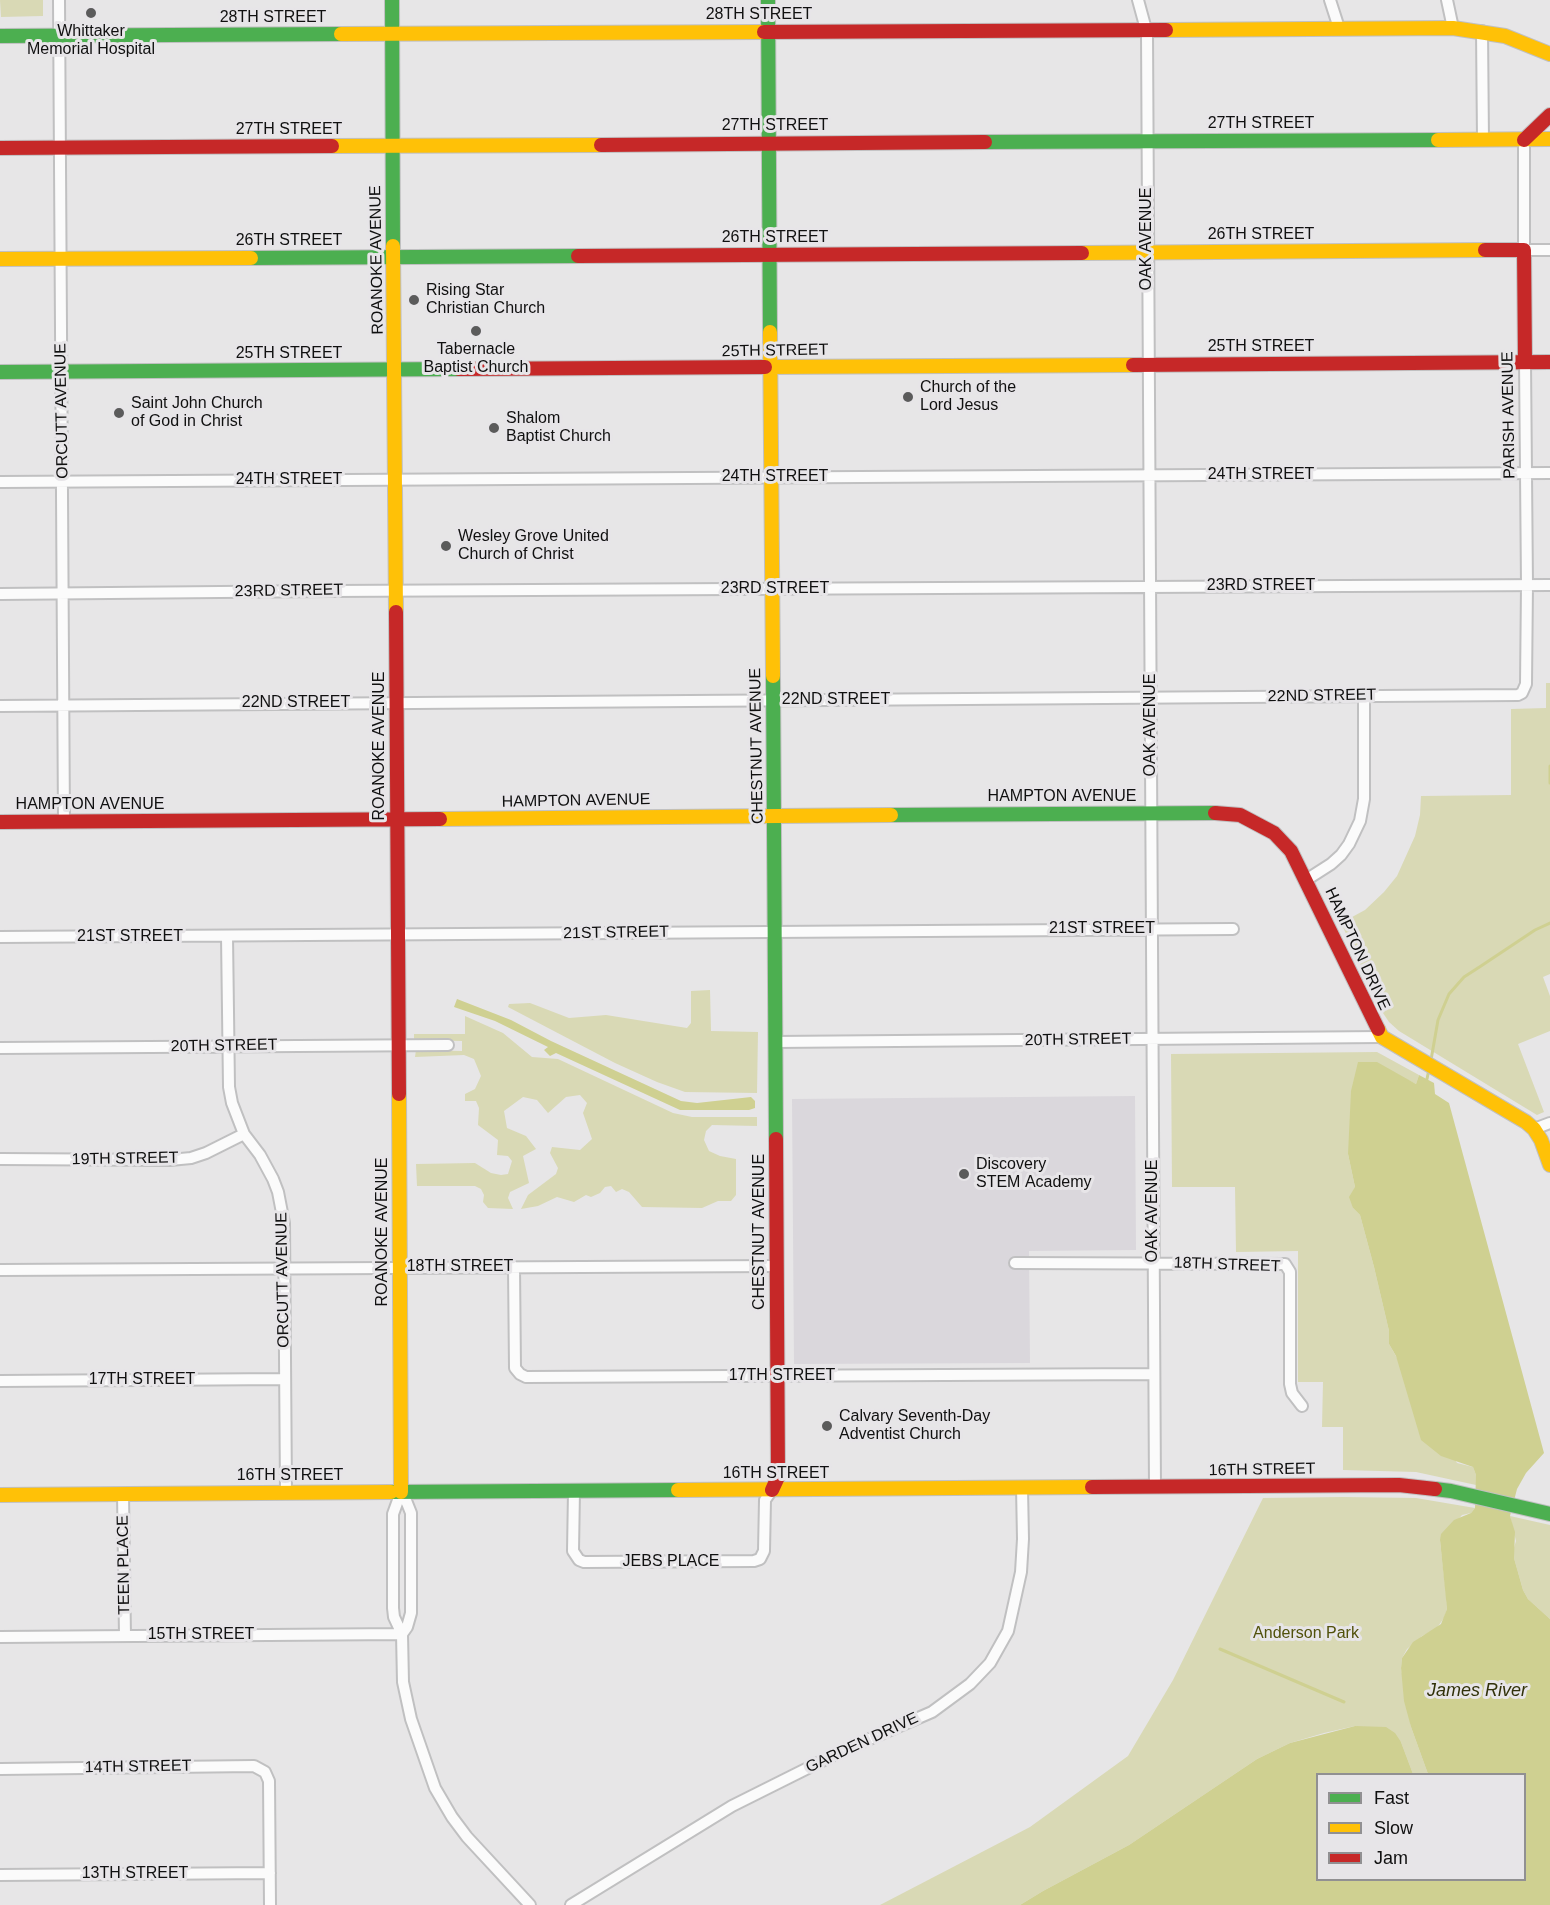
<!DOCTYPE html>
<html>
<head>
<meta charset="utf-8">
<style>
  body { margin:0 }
  #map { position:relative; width:1550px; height:1905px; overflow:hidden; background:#e7e6e7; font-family:Arial,sans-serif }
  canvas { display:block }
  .legend { position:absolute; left:1316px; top:1773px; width:210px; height:108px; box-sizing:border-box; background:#e7e5e8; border:2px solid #919092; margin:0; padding:8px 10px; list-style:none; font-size:18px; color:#101010 }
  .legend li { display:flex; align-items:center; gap:12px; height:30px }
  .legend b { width:30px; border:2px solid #919092 }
</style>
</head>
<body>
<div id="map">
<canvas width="1550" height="1905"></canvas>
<ul class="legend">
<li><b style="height:8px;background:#4caf50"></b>Fast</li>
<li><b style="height:8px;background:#ffc107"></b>Slow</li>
<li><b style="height:8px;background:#c62828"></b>Jam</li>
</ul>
</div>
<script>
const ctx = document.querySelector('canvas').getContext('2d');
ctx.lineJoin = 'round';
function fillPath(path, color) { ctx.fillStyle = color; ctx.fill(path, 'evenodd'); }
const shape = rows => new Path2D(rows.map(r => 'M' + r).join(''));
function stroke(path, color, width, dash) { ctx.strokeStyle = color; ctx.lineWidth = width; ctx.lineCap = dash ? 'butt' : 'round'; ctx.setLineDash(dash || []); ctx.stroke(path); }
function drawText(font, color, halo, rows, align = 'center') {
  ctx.font = font + ' Arial,sans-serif'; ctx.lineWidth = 6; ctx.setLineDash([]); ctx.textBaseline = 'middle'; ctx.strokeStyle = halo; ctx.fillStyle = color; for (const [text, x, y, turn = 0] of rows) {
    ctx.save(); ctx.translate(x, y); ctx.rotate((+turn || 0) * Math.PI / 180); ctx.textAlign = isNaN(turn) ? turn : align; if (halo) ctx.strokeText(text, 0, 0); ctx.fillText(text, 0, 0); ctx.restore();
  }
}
fillPath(shape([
  [1135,1096,1136,1250,1029,1251,1030,1363,794,1364,792,1099]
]), '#dad7dc');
fillPath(shape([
  [0,0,43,0,43,16,1,17],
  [1546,683,1550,683,1550,974,1543,977,1550,996,1550,1031,1518,1044,1544,1112,1537,1115,1399,1031,1389,1022,1383,1013,1341,923,1365,910,1384,892,1397,876,1415,836,1420,815,1421,796,1511,795,1511,709,1546,708],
  [710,990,711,1031,758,1032,757,1093,685,1092,657,1082,615,1063,508,1007,509,1004,530,1003,569,1018,606,1015,687,1028,691,1023,691,991],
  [465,1016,503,1033,532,1057,558,1059,673,1113,692,1117,757,1117,757,1126,712,1125,706,1131,704,1140,709,1151,720,1156,736,1159,736,1195,731,1201,718,1201,702,1208,642,1207,629,1192,622,1189,616,1192,611,1186,605,1187,600,1193,591,1197,586,1195,574,1202,557,1197,538,1206,521,1209,528,1195,556,1174,558,1168,550,1153,552,1147,580,1150,592,1139,583,1113,587,1103,580,1095,566,1097,548,1113,537,1100,523,1097,504,1111,507,1128,526,1136,536,1149,523,1156,529,1183,510,1192,508,1198,513,1209,488,1208,483,1202,484,1195,481,1189,475,1186,417,1186,416,1164,475,1163,491,1173,501,1175,508,1174,512,1161,508,1156,497,1155,498,1140,478,1125,479,1108,476,1101,465,1101,465,1094,475,1089,481,1076,474,1059,464,1055,415,1057,416,1050,462,1051,462,1041,414,1040,414,1034,465,1034],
  [1377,1052,1419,1075,1416,1084,1397,1075,1348,1154,1355,1187,1353,1208,1360,1215,1374,1267,1389,1331,1389,1344,1457,1463,1473,1467,1476,1475,1476,1485,1416,1472,1343,1470,1343,1427,1322,1427,1323,1382,1298,1382,1298,1251,1236,1252,1235,1187,1172,1187,1171,1054],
  [1343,1497,1416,1498,1475,1508,1471,1513,1462,1515,1440,1541,1446,1594,1447,1609,1444,1618,1436,1629,1422,1636,1407,1649,1402,1658,1401,1668,1411,1727,1428,1774,1413,1774,1401,1742,1355,1726,1324,1733,1290,1743,1257,1759,1129,1845,1043,1891,1020,1905,880,1905,1030,1827,1128,1756,1173,1680,1263,1498],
  [1510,1516,1550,1525,1550,1619,1528,1599,1523,1590,1514,1558,1513,1551,1516,1541]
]), '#d9d9b5');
fillPath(shape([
  [457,999,511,1020,551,1041,681,1101,697,1103,751,1097,755,1101,755,1108,749,1110,680,1110,556,1053,550,1056,544,1050,548,1047,495,1021,454,1007],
  [1358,1062,1377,1062,1416,1084,1419,1075,1434,1083,1435,1094,1449,1103,1544,1453,1526,1473,1517,1489,1510,1516,1515,1532,1514,1558,1523,1590,1528,1599,1550,1619,1550,1905,1020,1905,1043,1891,1129,1845,1257,1759,1290,1743,1355,1726,1386,1727,1395,1733,1401,1742,1413,1774,1318,1774,1318,1880,1524,1880,1524,1774,1428,1774,1411,1727,1404,1701,1401,1668,1402,1658,1413,1642,1441,1624,1447,1609,1440,1540,1441,1534,1454,1520,1471,1513,1475,1508,1476,1475,1473,1467,1441,1456,1421,1440,1396,1356,1389,1344,1389,1331,1374,1267,1360,1215,1353,1208,1349,1197,1355,1187,1348,1154,1351,1091]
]), '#cfd091');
stroke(shape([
  [1550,766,1550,783],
  [1431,1060,1438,1020,1449,994,1464,977,1481,966,1535,930,1550,923],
  [1427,1079,1429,1069],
  [1220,1649,1344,1702]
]), '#cfd091', 3);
const street = shape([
  [59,0,64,822],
  [1138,0,1147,33,1155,1487],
  [1330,0,1339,28],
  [1447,0,1453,28],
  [1482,31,1483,140],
  [1524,140,1524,250,1550,250],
  [0,482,1550,473],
  [0,594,330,591,1550,585],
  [0,706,1518,695,1522,693,1526,684,1527,585,1525,362],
  [1306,880,1331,864,1341,855,1349,844,1360,821,1364,799,1364,696],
  [227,936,229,1087,232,1103,244,1134,260,1155,273,1179,278,1192,284,1223,286,1493],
  [0,937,1233,929],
  [775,1042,1382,1037],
  [0,1048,448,1045],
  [1534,1129,1550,1123],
  [0,1159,170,1160,191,1158,206,1153,244,1134],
  [1015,1263,1285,1264,1290,1272,1290,1384,1292,1393,1302,1406],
  [514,1267,515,1368,520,1374,526,1377,1154,1374],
  [0,1270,777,1266],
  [0,1381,284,1379],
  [574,1491,573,1551,579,1560,584,1562,754,1561,760,1559,764,1551,765,1500,772,1490],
  [401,1492,393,1514,393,1608,394,1617,402,1634,403,1682,411,1719,435,1788,452,1817,467,1837,530,1905],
  [401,1492,407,1503,411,1513,411,1613,407,1627,402,1634],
  [123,1494,125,1636],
  [0,1637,402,1634],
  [0,1769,254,1766,265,1772],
  [265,1772,269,1781,270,1905],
  [0,1875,270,1873],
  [571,1905,732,1806,844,1750,932,1712,970,1684,990,1663,1008,1631,1021,1572,1023,1539,1022,1488]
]);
const fast = shape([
  [392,0,393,246],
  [768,0,770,332],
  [0,36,341,34],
  [985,142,1438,140],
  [251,258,578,256],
  [0,372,459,369],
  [773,676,776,1139],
  [891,815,1215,813],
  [1435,1489,1451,1491,1550,1514],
  [391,1492,678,1490]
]);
const slow = shape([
  [1166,30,1453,28,1505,36,1550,54],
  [341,34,764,32],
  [1438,140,1550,139],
  [332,146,601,145],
  [393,246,396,612],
  [1082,253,1485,250],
  [0,259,251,258],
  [770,332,773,676],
  [765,367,1133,365],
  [440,819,891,815],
  [1378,1029,1382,1037,1526,1122,1534,1129,1541,1140,1550,1165],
  [399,1094,401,1492],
  [678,1490,1092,1487],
  [0,1495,391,1492]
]);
const jam = shape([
  [764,32,1166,30],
  [1524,140,1550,115],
  [601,145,985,142],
  [0,148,332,146],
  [1485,250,1524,250,1525,362],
  [578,256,1082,253],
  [1133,365,1550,362],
  [459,369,765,367],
  [396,612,399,1094],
  [1215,813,1240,815,1274,833,1291,851,1378,1029],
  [0,822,440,819],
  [1092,1487,1399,1485,1435,1489],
  [772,1490,778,1477,776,1139]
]);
stroke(street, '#c0c0c1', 14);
stroke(fast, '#c0c0c1', 16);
stroke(slow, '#c0c0c1', 16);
stroke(jam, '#c0c0c1', 16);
stroke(street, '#fbfbfb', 10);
stroke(fast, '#4caf50', 14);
stroke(slow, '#ffc107', 14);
stroke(jam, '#c62828', 14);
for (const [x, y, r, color] of [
  [91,13,6,"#5b5b5b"],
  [414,300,6,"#5b5b5b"],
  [476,331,6,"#5b5b5b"],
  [908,397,6,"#5b5b5b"],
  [119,413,6,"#5b5b5b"],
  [494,428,6,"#5b5b5b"],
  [446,546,6,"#5b5b5b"],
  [964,1174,6,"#5b5b5b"],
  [827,1426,6,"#5b5b5b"]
]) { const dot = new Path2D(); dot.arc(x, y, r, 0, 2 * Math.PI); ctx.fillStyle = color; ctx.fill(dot); stroke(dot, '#e7e5e8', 2); }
drawText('16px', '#101010', '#e7e5e8', [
  ["28TH STREET",759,15],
  ["28TH STREET",273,18],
  ["27TH STREET",1261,124],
  ["27TH STREET",775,126],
  ["27TH STREET",289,130],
  ["26TH STREET",1261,235],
  ["26TH STREET",775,238],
  ["OAK AVENUE",1147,239,-90],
  ["26TH STREET",289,241],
  ["ROANOKE AVENUE",377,260,-91],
  ["25TH STREET",1261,347],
  ["25TH STREET",775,351,-1],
  ["25TH STREET",289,354],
  ["ORCUTT AVENUE",62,411,-91],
  ["PARISH AVENUE",1509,415,-91],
  ["24TH STREET",1261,475],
  ["24TH STREET",775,477],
  ["24TH STREET",289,480],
  ["23RD STREET",1261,586],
  ["23RD STREET",775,589],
  ["23RD STREET",289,591,-1],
  ["22ND STREET",1322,696,-1],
  ["22ND STREET",836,700],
  ["22ND STREET",296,703],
  ["OAK AVENUE",1151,725,-90],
  ["ROANOKE AVENUE",380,746,-90],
  ["CHESTNUT AVENUE",757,746,-91],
  ["HAMPTON AVENUE",1062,797],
  ["HAMPTON AVENUE",576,801,-1],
  ["HAMPTON AVENUE",90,805],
  ["21ST STREET",1102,929],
  ["21ST STREET",616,933,-1],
  ["21ST STREET",130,937],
  ["HAMPTON DRIVE",1357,949,65],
  ["20TH STREET",1078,1040,-1],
  ["20TH STREET",224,1046,-1],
  ["19TH STREET",125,1159,-1],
  ["OAK AVENUE",1153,1211,-90],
  ["ROANOKE AVENUE",383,1232,-90],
  ["CHESTNUT AVENUE",760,1232,-90],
  ["18TH STREET",1227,1265,2],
  ["18TH STREET",460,1267],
  ["ORCUTT AVENUE",283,1280,-91],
  ["17TH STREET",782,1376],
  ["17TH STREET",142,1380],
  ["16TH STREET",1262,1470,-1],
  ["16TH STREET",776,1474],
  ["16TH STREET",290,1476],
  ["JEBS PLACE",671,1562],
  ["TEEN PLACE",124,1565,-91],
  ["15TH STREET",201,1635],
  ["GARDEN DRIVE",862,1743,-25],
  ["14TH STREET",138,1767,-1],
  ["13TH STREET",135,1874]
]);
drawText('16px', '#101010', '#e7e5e8', [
  ["Whittaker",91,32,"center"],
  ["Memorial Hospital",91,50,"center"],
  ["Rising Star",426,291],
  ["Christian Church",426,309],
  ["Tabernacle",476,350,"center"],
  ["Baptist Church",476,368,"center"],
  ["Church of the",920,388],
  ["Lord Jesus",920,406],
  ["Saint John Church",131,404],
  ["of God in Christ",131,422],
  ["Shalom",506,419],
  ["Baptist Church",506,437],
  ["Wesley Grove United",458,537],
  ["Church of Christ",458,555],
  ["Discovery",976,1165],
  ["STEM Academy",976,1183],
  ["Calvary Seventh-Day",839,1417],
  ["Adventist Church",839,1435]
], 'left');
drawText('16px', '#51510b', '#e7e5e8', [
  ["Anderson Park",1306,1634]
]);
drawText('italic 18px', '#313109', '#e7e5e8', [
  ["James River",1477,1691]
]);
</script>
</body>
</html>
